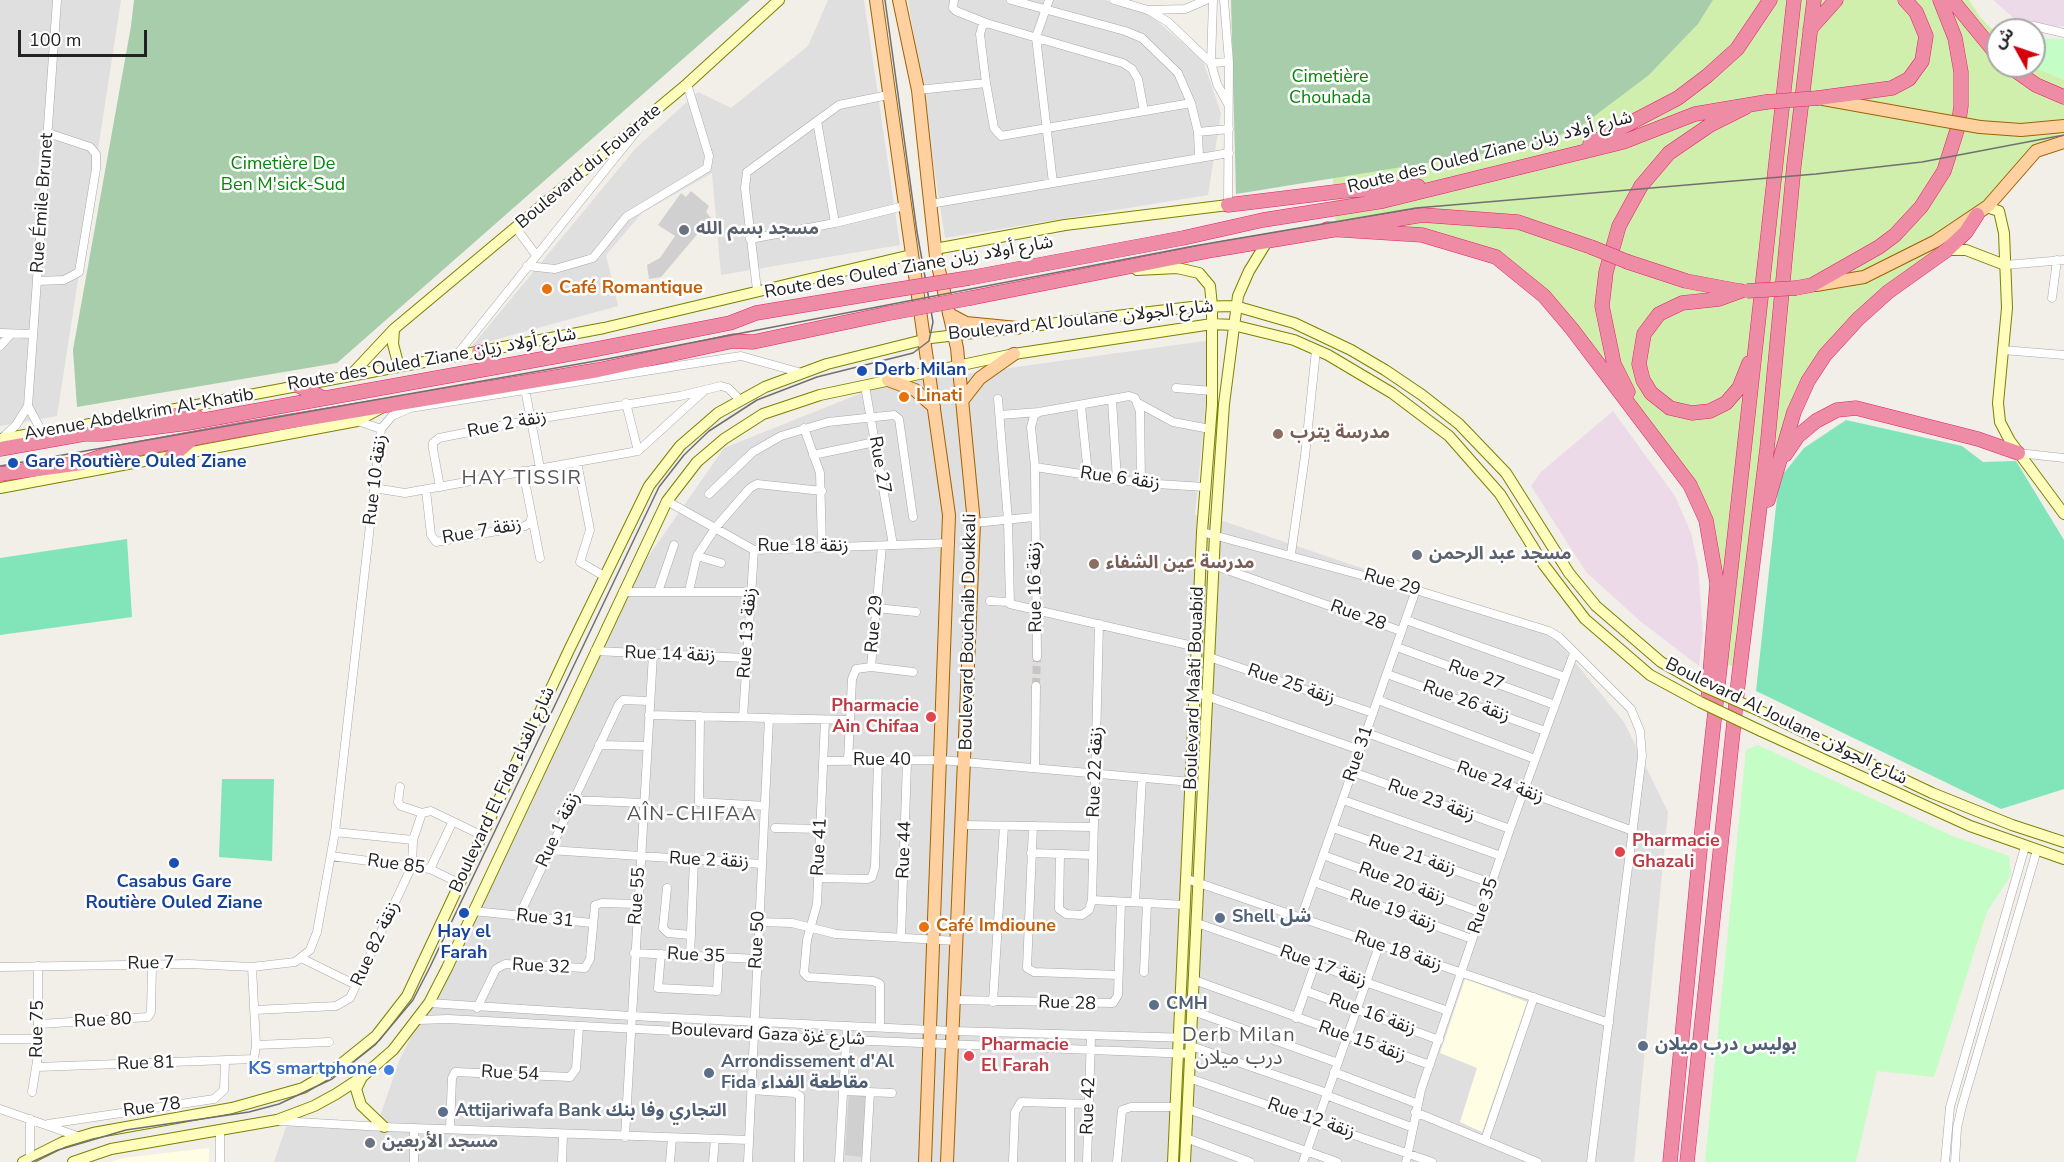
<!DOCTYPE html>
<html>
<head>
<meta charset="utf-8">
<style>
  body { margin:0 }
  #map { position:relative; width:2064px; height:1162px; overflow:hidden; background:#f2eee8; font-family:"Nunito Sans","Noto Sans Arabic",sans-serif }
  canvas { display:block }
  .north { position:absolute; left:1986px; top:18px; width:60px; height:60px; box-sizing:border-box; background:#fff; border:2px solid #a7a7a7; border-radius:50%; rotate:310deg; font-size:16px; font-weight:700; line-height:24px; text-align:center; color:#222 }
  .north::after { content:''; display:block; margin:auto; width:21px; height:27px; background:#d4000c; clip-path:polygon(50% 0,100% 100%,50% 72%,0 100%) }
  .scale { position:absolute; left:18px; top:30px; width:129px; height:27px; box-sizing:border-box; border:3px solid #222; border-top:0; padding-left:8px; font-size:18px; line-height:21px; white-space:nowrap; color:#222; -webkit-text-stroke:4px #fff; paint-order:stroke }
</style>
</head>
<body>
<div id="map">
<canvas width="2064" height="1162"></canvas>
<div class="north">ش</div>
<div class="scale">100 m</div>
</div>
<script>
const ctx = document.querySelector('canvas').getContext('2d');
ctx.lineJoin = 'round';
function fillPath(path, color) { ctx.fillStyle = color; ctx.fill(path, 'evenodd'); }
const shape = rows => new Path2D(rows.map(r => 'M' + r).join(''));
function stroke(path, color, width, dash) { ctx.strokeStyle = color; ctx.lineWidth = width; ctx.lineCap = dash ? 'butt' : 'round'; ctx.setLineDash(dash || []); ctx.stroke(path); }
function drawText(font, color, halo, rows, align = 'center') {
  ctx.font = font + ' "Nunito Sans","Noto Sans Arabic",sans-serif'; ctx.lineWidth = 5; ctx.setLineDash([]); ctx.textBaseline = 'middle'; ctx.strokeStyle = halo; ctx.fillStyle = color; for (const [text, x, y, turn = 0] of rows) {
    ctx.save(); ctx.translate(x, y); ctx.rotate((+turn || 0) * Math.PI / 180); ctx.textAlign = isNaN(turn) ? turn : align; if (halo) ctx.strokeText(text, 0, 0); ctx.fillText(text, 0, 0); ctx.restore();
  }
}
fillPath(shape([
  [0,0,121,0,57,416,0,426],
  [828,0,864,0,900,245,721,275,712,173,642,213,606,255,618,306,472,346,636,148,698,92,731,108,808,46],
  [908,0,1105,0,1148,13,1203,61,1221,113,1208,195,945,238],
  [1212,340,1195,515,1223,521,1550,632,1624,722,1668,812,1634,1162,274,1162,287,1124,375,1131,399,1061,641,567,724,448,879,386]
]), '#e0dfdf');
fillPath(shape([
  [1993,0,2064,0,2064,26,2025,28],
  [1613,411,1675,496,1691,533,1698,565,1703,634,1699,666,1640,621,1586,572,1531,486,1541,472]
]), '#ecdae9');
fillPath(shape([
  [1465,979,1527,1002,1482,1132,1460,1122,1477,1068,1440,1053],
  [209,1148,209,1162,111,1162,122,1158]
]), '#fffee5');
fillPath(shape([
  [691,191,709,206,706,212,711,218,661,277,649,279,647,265,660,258,675,236,658,225,681,193,686,197],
  [849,1092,867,1093,862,1157,845,1155]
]), '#d0d0d0');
fillPath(shape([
  [1713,0,1969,0,1980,17,1998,35,1998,66,2032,66,2064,80,2064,131,2036,147,1969,219,1819,356,1770,472,1742,667,1709,663,1716,556,1683,482,1528,281,1477,247,1336,229,1333,178,1538,145,1584,124,1649,75,1698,24]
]), '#d0efac');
fillPath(shape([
  [134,0,750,0,337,363,77,407,73,350,131,26],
  [1231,0,1713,0,1698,24,1649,75,1584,124,1538,145,1236,194]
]), '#a8cdab');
fillPath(shape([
  [2034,38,2064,39,2064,80,2033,67],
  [1758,745,1950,835,2009,856,2011,875,1987,912,1934,1077,1877,1071,1856,1162,1705,1162,1746,750]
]), '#c5fdc6');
fillPath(shape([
  [1846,420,1962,446,1983,462,2016,461,2064,540,2064,789,2001,809,1756,691,1779,479,1804,448],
  [127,539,132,617,0,635,0,558],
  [222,779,274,779,272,861,219,857]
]), '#82e5ba');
stroke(shape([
  [1036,686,1037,657]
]), '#c8c5c0', 8, [8, 4]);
const street = shape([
  [954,0,953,8,956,11,986,23,1123,63,1132,69,1138,79,1144,111],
  [1011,0,1125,31,1142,38,1178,73,1191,103,1198,132,1199,157],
  [1049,0,1036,37,1053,183],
  [1114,0,1148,10,1168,22,1211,63,1229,62],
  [1213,0,1211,63,1217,84,1228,104],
  [1224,0,1229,62,1228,205],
  [1149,10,1185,9,1206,0],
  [986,23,982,27,980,34,986,83,994,128,1001,136,1191,103],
  [2034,26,2064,33],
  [918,90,986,83],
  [817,121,835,223,904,206],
  [1198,132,1229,129],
  [930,204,1229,153],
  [516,228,536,255],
  [750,239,835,223],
  [2005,265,2064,260],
  [527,266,555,269,593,258,626,217,707,168,709,156,687,84],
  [37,281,64,280,79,272,96,169,96,154,90,147,48,133],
  [757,290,745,188,747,172,839,105,888,95],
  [2052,298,2057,260],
  [0,333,33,334],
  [0,346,11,334],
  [2003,350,2064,355],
  [456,356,639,128],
  [865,386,893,545],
  [1176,388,1212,391],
  [525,389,540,468],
  [998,399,1008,520,1010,604,1197,647],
  [1112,400,1117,480],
  [1138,403,1173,422,1210,429],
  [28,406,42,432],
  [1081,406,1088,474],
  [1000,415,1039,412,1129,396,1135,398,1140,411,1141,483],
  [358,421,381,429],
  [804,428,820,473,822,548],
  [2,438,16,425,28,406,57,0],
  [638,451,704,391],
  [2018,453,2064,458],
  [813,455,875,442],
  [577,462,590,530,580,562,604,576],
  [1035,467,1141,483,1205,487],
  [523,471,540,558],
  [440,487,433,449,433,443,439,438,530,420,680,396,721,386,728,388,740,400],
  [374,488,405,493,638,451,626,403],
  [426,490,431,535,436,542,525,526,531,522,531,519],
  [709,494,753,452,781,436,828,422,894,415,899,419,913,517],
  [667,501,754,550,950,543],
  [974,523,1034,517],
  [1202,532,1416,590,1549,631,1559,637,1631,709,1640,731,1642,756,1591,1162],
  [1291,554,1305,456,1316,350],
  [697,556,721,563],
  [1213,565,1401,631],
  [689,591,697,556,716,527,750,488,757,484,822,491],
  [623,592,751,592],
  [658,592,674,545],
  [990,601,1009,602],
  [876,608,916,612],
  [1406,620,1565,677],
  [1397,647,1555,705],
  [595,651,745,658],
  [1037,657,1035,467,1031,427,1034,416,1039,412],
  [1209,657,1373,713],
  [871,667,913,672],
  [1387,674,1545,731],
  [1195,692,1360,750],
  [1378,700,1535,759],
  [649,715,849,720],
  [700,716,699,802,765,806],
  [743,717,754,550],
  [825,720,817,904,807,940,804,973,808,977,873,981,880,984,880,1027],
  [1367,733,1633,831],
  [599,745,646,746],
  [824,761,941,760,1191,782],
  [848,761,852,679,856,669,871,667,882,546],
  [1035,768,1036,686],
  [1353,772,1510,829],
  [400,787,398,802,401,806,422,813,431,811,481,835],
  [573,800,643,803],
  [1343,800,1501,856],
  [962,825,1094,827],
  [1033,826,1027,968,1034,972,1118,975],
  [775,828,821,829],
  [1333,828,1491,883],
  [335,832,413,840],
  [549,850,762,864],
  [1031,853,1093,855],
  [1060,854,1059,909,1066,914,1082,915,1089,910,1092,900,1099,624],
  [1323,855,1482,913],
  [331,856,430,869,459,883],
  [430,869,452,823],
  [819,878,868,879,872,877,875,867,878,761],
  [1187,879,1609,1023],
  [1314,882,1472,939],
  [667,888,663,928,668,933,691,935],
  [1092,900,1185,905],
  [1135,902,1142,778],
  [473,911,592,923],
  [519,916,619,704,623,700,649,701],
  [1301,918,1416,590],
  [759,922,792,923,836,934,957,941],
  [1197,923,1448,1011],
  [901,937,907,762],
  [634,953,757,959],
  [661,954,658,988,717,991,719,957],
  [690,956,694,860],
  [301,958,356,985],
  [0,967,189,964,252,967,295,962,310,950,317,932,335,832,381,429,392,416,410,408,741,356,802,373],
  [1144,972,1147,903],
  [1194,980,1430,1065],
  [1306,991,1439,1040],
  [955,1000,1113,1003,1118,995,1121,902],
  [993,1002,1004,826],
  [429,1003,631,1016,953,1031,1191,1038],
  [477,1008,496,969,505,964,585,968,590,959,595,905,602,903,637,904],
  [255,1010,336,1006,350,998,412,866,413,840,422,813],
  [1193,1011,1338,1063],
  [1296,1018,1315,964],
  [418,1020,448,1019,847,1040,1191,1054],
  [40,1024,148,1017,151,1012,152,965],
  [0,1039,38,1039],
  [256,1045,329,1042],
  [1191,1046,1327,1093],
  [37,1067,254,1059,256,1045,252,967],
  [1334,1072,1418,1104],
  [1189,1078,1432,1162],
  [751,1090,795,1093,800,1096,799,1162],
  [843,1091,892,1093],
  [32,1092,38,1055,38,966],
  [1326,1095,1411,1127],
  [0,1109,80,1137],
  [1188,1109,1337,1162],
  [1415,1112,1537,1162],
  [30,1119,30,1158],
  [280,1121,384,1127,749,1140],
  [48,1124,214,1099,224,1090,225,1061],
  [450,1128,452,1078,455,1072,570,1077,576,1069,579,1027],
  [625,1137,653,654],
  [1186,1138,1250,1162],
  [1485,1140,1534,997],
  [220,1162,220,1131],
  [414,1162,414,1128],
  [562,1162,563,1135],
  [670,1162,672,1138],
  [713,1162,715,1139],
  [748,1162,769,718],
  [839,1162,847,1026],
  [866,1162,870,1092],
  [1013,1162,1015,1112,1021,1102,1089,1104],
  [1070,1162,1070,1104],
  [1087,1162,1091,1036],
  [1117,1162,1122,1110,1131,1107,1176,1107],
  [1303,1162,1379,946],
  [1406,1162,1421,1090,1510,829,1574,653],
  [1945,1162,1950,1107,2025,847],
  [1955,1162,1957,1128,1962,1106,2037,850]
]);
const secondary = shape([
  [1986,207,1999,211,2004,233,2007,308,1998,403,2000,422,2010,441,2064,514],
  [935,249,1065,225,1228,205],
  [1947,250,1966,250,2005,265],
  [1137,270,1177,268,1199,273,1210,286,1212,306,1212,405,1202,532,1173,1162],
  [394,329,393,344,399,367],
  [351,375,394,329,687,84,779,0],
  [165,411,604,328,911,255],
  [0,439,126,418],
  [0,488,357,421,383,407],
  [1762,712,1932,793,2012,825,2064,842],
  [1761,731,1970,826,2064,859],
  [362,1077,356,1089,361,1105,384,1127],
  [23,1162,63,1142,93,1133,232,1108,303,1088,335,1069,376,1036,407,996,569,650,649,486,680,446,718,413,765,387,827,364,931,338,1192,307,1235,306,1294,323,1351,350,1385,370,1422,395,1459,424,1506,473,1569,573,1596,606,1661,662,1705,687],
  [73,1162,111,1149,277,1120,314,1106,336,1094,362,1077,393,1050,429,1003,447,968,667,501,697,462,724,439,763,414,820,395,1014,354,1212,324,1233,325,1294,340,1328,355,1392,393,1449,436,1500,494,1544,565,1585,619,1650,675,1700,702],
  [1185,1162,1215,535,1224,404,1238,296,1249,271,1268,240]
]);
const primary = shape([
  [876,0,949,515,925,1162],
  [899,0,918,90,936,257,957,348,974,523,947,1162],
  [1823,99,1940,120],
  [1980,127,2021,130,2064,126],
  [1816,285,1864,277,1936,241,1988,206,2036,151,2064,142],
  [949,314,966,323,1017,328],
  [888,380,915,390,934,407],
  [962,401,980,378,1014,354]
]);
const highway = shape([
  [1952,0,1998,56],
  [1810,29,1836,0],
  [2009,66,2036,85,2064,97],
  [1818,98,1892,88,1909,79,1922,61,1926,36,1916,12,1905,0],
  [1590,144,1678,98,1707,76,1737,49,1770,0],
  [1228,205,1343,191,1418,186],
  [1327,229,1422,235,1496,257,1544,296,1572,329,1690,485,1706,520,1717,583,1708,701],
  [1628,262,1686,281,1739,291],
  [969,278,1183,238,1263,220,1383,201,1623,142,1695,114,1766,102],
  [1796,288,1812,285,1879,247,1895,235,1921,207,1944,171,1958,127,1961,106,1961,72,1955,38,1940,0],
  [1741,291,1719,299,1682,303,1659,314,1644,334,1639,364,1643,380,1651,393,1670,408,1692,413,1710,411,1726,403,1739,388,1749,363],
  [971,298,1213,250,1422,215,1518,222,1591,247],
  [479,352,496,367],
  [299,386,321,397],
  [1628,392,1614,364,1602,306,1606,272,1619,226,1641,186,1669,153,1710,125,1746,107],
  [120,419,175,415,196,416],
  [0,449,84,434,102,434,188,423,597,349,730,323,756,313,882,292],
  [1785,455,1798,436,1816,421,1837,410,1856,408,1978,439,2018,453],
  [171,457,192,439],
  [0,474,82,463,108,454,243,429,598,370,733,341,753,342,885,314],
  [1768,500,1794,412,1808,381,1825,355,1858,319,1888,292,1947,250,1966,232,1977,215],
  [1670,1162,1702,829,1794,0],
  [1687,1162,1739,675,1767,449,1794,165,1814,0]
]);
stroke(street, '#a9a9a9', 9);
stroke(secondary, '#7b8200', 12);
stroke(primary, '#a06200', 14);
stroke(highway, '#e71f6e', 15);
stroke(street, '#fff', 8);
stroke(secondary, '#fefdbb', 10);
stroke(primary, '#ffd1a1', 12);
stroke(highway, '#ed8ca4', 14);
stroke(shape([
  [0,466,607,359,1194,246,1416,208,1816,174,1922,162,2064,135],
  [32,1162,58,1150,126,1130,249,1112,279,1104,332,1079,375,1045,413,1000,430,967,659,487,684,455,709,431,757,400,817,377,913,353,929,341,933,322,917,232,885,0]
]), '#707070', 1.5);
const secondaryBridge = shape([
  [1705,687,1762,712],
  [1700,702,1761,731]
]);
const primaryBridge = shape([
  [1940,120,1980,127]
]);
const highwayBridge = shape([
  [1766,102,1818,98],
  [1591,247,1628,262],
  [1747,291,1796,288],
  [882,292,969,278],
  [885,314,971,298]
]);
stroke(secondaryBridge, '#7b8200', 12, []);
stroke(primaryBridge, '#a06200', 14, []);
stroke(highwayBridge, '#e71f6e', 15, []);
stroke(secondaryBridge, '#fefdbb', 10);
stroke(primaryBridge, '#ffd1a1', 12);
stroke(highwayBridge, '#ed8ca4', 14);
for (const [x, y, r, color] of [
  [684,230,6,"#6b7280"],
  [547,289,6,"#e8710a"],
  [862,371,6,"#1a4fb4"],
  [904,397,6,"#e8710a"],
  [1278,434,6,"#8d6e63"],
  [13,463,6,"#1a4fb4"],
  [1417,555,6,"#6b7280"],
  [1094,564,6,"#8d6e63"],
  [931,717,6,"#e0444e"],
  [1620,852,6,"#e0444e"],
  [174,863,6,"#1a4fb4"],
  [464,913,6,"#1a4fb4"],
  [1220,918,6,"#5c6f8a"],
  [924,927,6,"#e8710a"],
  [1154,1005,6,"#5c6f8a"],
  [1643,1046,6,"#5c6f8a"],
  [969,1056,6,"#e0444e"],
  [389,1070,6,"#3f7fe0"],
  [709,1073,6,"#5c6f8a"],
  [443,1112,6,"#5c6f8a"],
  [370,1143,6,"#6b7280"]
]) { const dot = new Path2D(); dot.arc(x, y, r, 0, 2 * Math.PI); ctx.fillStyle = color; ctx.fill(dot); stroke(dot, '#fff', 2); }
drawText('18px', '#068508', '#fff', [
  ["Cimetière",1330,78],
  ["Chouhada",1330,99],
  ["Cimetière De",283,165],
  ["Ben M'sick-Sud",283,186]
]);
drawText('18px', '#222', '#fff', [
  ["Route des Ouled Ziane شارع أولاد زيان",1490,153,-14],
  ["Boulevard du Fouarate",589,167,-40],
  ["Rue Émile Brunet",43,203,-86],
  ["Route des Ouled Ziane شارع أولاد زيان",909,268,-10],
  ["Boulevard Al Joulane شارع الجولان",1081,321,-6],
  ["Route des Ouled Ziane شارع أولاد زيان",432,360,-10],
  ["Avenue Abdelkrim Al-Khatib",139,415,-10],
  ["Rue 2 زنقة",507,425,-11],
  ["Rue 27",879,465,80],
  ["Rue 6 زنقة",1120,479,8],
  ["Rue 10 زنقة",376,480,-83],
  ["Rue 7 زنقة",482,532,-10],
  ["Rue 18 زنقة",803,547],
  ["Rue 29",1392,583,16],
  ["Rue 16 زنقة",1036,587,-91],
  ["Rue 28",1358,616,20],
  ["Rue 29",875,624,-85],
  ["Boulevard Bouchaib Doukkali",969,632,-89],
  ["Rue 13 زنقة",748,633,-86],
  ["Rue 14 زنقة",670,655,2],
  ["Rue 27",1476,676,20],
  ["Rue 25 زنقة",1291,685,19],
  ["Boulevard Maâti Bouabid",1195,688,-88],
  ["Rue 26 زنقة",1466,702,20],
  ["Boulevard Al Joulane شارع الجولان",1786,722,26],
  ["Rue 31",1359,754,-71],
  ["Rue 40",882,761],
  ["Rue 22 زنقة",1096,772,-88],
  ["Rue 24 زنقة",1500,783,20],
  ["Boulevard El Fida شارع الفداء",503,790,-65],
  ["Rue 23 زنقة",1431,801,20],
  ["Rue 1 زنقة",559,830,-65],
  ["Rue 41",820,847,-87],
  ["Rue 44",905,850,-88],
  ["Rue 21 زنقة",1412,856,19],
  ["Rue 2 زنقة",709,861,3],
  ["Rue 85",396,865,8],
  ["Rue 20 زنقة",1402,884,20],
  ["Rue 55",638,896,-86],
  ["Rue 35",1484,906,-71],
  ["Rue 19 زنقة",1393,911,20],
  ["Rue 31",545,919,6],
  ["Rue 50",758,940,-87],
  ["Rue 82 زنقة",376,944,-65],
  ["Rue 18 زنقة",1398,952,19],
  ["Rue 35",696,956,3],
  ["Rue 7",151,964,-1],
  ["Rue 32",541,967,3],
  ["Rue 17 زنقة",1323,967,20],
  ["Rue 28",1067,1004,2],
  ["Rue 16 زنقة",1372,1015,20],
  ["Rue 80",103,1021,-3],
  ["Rue 75",38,1029,-89],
  ["Boulevard Gaza شارع غزة",768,1035,3],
  ["Rue 15 زنقة",1362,1042,19],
  ["Rue 81",146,1064,-2],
  ["Rue 54",510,1074,3],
  ["Rue 42",1089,1106,-88],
  ["Rue 78",152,1108,-8],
  ["Rue 12 زنقة",1311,1119,19]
]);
drawText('bold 18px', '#5b616d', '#fff', [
  ["مسجد بسم الله",696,230],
  ["مسجد عبد الرحمن",1429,555],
  ["مسجد الأربعين",382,1143]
], 'left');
drawText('bold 18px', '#c56008', '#fff', [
  ["Café Romantique",559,289],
  ["Linati",916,397],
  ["Café Imdioune",936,927]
], 'left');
drawText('bold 18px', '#164399', '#fff', [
  ["Derb Milan",874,371],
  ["Gare Routière Ouled Ziane",25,463],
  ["Casabus Gare",174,883,"center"],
  ["Routière Ouled Ziane",174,904,"center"],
  ["Hay el",464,933,"center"],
  ["Farah",464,954,"center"]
], 'left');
drawText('bold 18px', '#785e54', '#fff', [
  ["مدرسة يترب",1290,434],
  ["مدرسة عين الشفاء",1106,564]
], 'left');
drawText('bold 18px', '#be3a42', '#fff', [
  ["Pharmacie",919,707,"right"],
  ["Ain Chifaa",919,728,"right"],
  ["Pharmacie",1632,842],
  ["Ghazali",1632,863],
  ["Pharmacie",981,1046],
  ["El Farah",981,1067]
], 'left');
drawText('bold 18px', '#4e5e75', '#fff', [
  ["Shell شل",1232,918],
  ["CMH",1166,1005],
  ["بوليس درب ميلان",1655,1046],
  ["Arrondissement d'Al",721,1063],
  ["Fida مقاطعة الفداء",721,1084],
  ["Attijariwafa Bank التجاري وفا بنك",455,1112]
], 'left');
drawText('bold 18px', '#366cbe', '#fff', [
  ["KS smartphone",377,1070]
], 'right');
ctx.letterSpacing = '1.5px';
drawText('20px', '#555', '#fff', [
  ["HAY TISSIR",522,479],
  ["AÎN-CHIFAA",692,815],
  ["Derb Milan",1239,1036],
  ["درب ميلان",1239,1059]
]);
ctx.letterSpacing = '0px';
</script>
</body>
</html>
